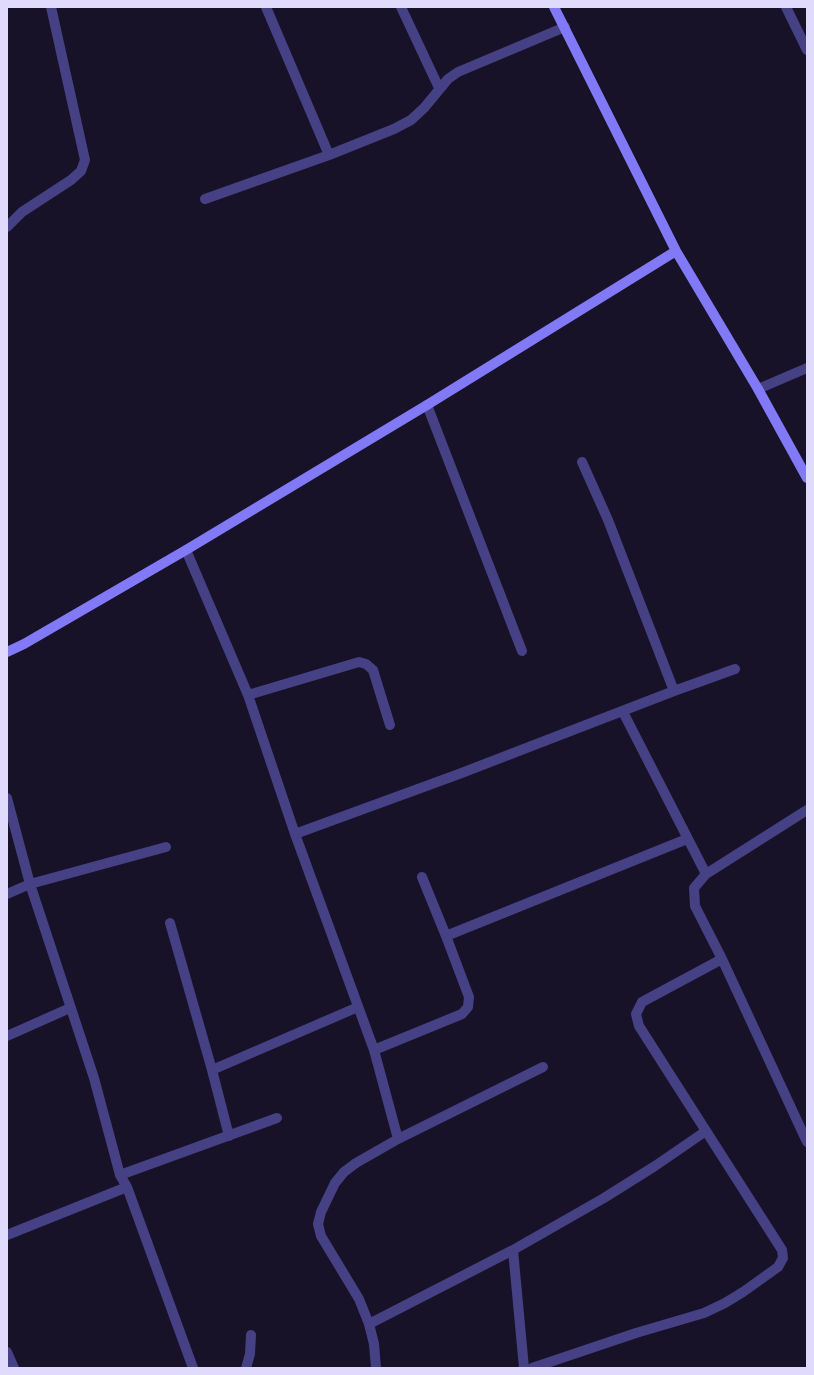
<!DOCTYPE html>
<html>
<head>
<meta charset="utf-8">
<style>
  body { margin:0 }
  #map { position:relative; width:814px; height:1375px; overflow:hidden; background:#171228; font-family:"DejaVu Sans",sans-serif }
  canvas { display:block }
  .frame { position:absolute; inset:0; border:8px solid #e0dbfd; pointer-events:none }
</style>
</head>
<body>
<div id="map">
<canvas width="814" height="1375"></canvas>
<div class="frame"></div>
</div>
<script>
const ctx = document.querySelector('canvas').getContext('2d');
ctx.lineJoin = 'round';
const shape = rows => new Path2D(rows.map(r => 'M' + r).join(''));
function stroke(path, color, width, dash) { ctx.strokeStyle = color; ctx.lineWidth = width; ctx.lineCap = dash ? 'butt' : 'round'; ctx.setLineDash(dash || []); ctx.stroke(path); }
stroke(shape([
  [266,7,329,155],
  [401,7,439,88],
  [786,7,807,50],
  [205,199,329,155,394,129,411,120,424,108,448,79,458,72,565,27],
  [7,227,22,212,71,180,81,171,85,160,51,7],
  [758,389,807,368],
  [427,405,522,651],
  [582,462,608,520,674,691],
  [186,550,248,695,295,834,374,1050,398,1139],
  [248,695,359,662,366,664,373,670,390,725],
  [623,712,706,874],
  [7,798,30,884,94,1078,120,1175,127,1187,193,1368],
  [807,810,706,874,694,888,695,906,722,959,807,1142],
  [295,834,459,774,674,691,735,669],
  [7,894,30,884,166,847],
  [170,923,212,1070,229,1136],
  [446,936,687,839],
  [7,1036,70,1008],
  [374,1050,462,1014,468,1007,469,997,446,936,422,877],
  [212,1070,358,1007],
  [120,1175,277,1118],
  [7,1235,127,1187],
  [513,1250,524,1368],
  [369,1324,513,1250,604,1198,655,1166,706,1131],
  [7,1352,14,1368],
  [246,1368,250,1354,251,1335],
  [376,1368,374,1344,369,1324,359,1299,321,1236,318,1224,321,1212,335,1183,344,1172,356,1163,398,1139,543,1067],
  [532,1368,636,1333,704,1313,725,1303,743,1292,778,1267,783,1258,782,1250,639,1026,636,1014,642,1002,722,959]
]), '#464084', 10);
stroke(shape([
  [554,7,676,251,758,389,807,478],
  [7,652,24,644,186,550,427,405,676,251]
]), '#8179f6', 10);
</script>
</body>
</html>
